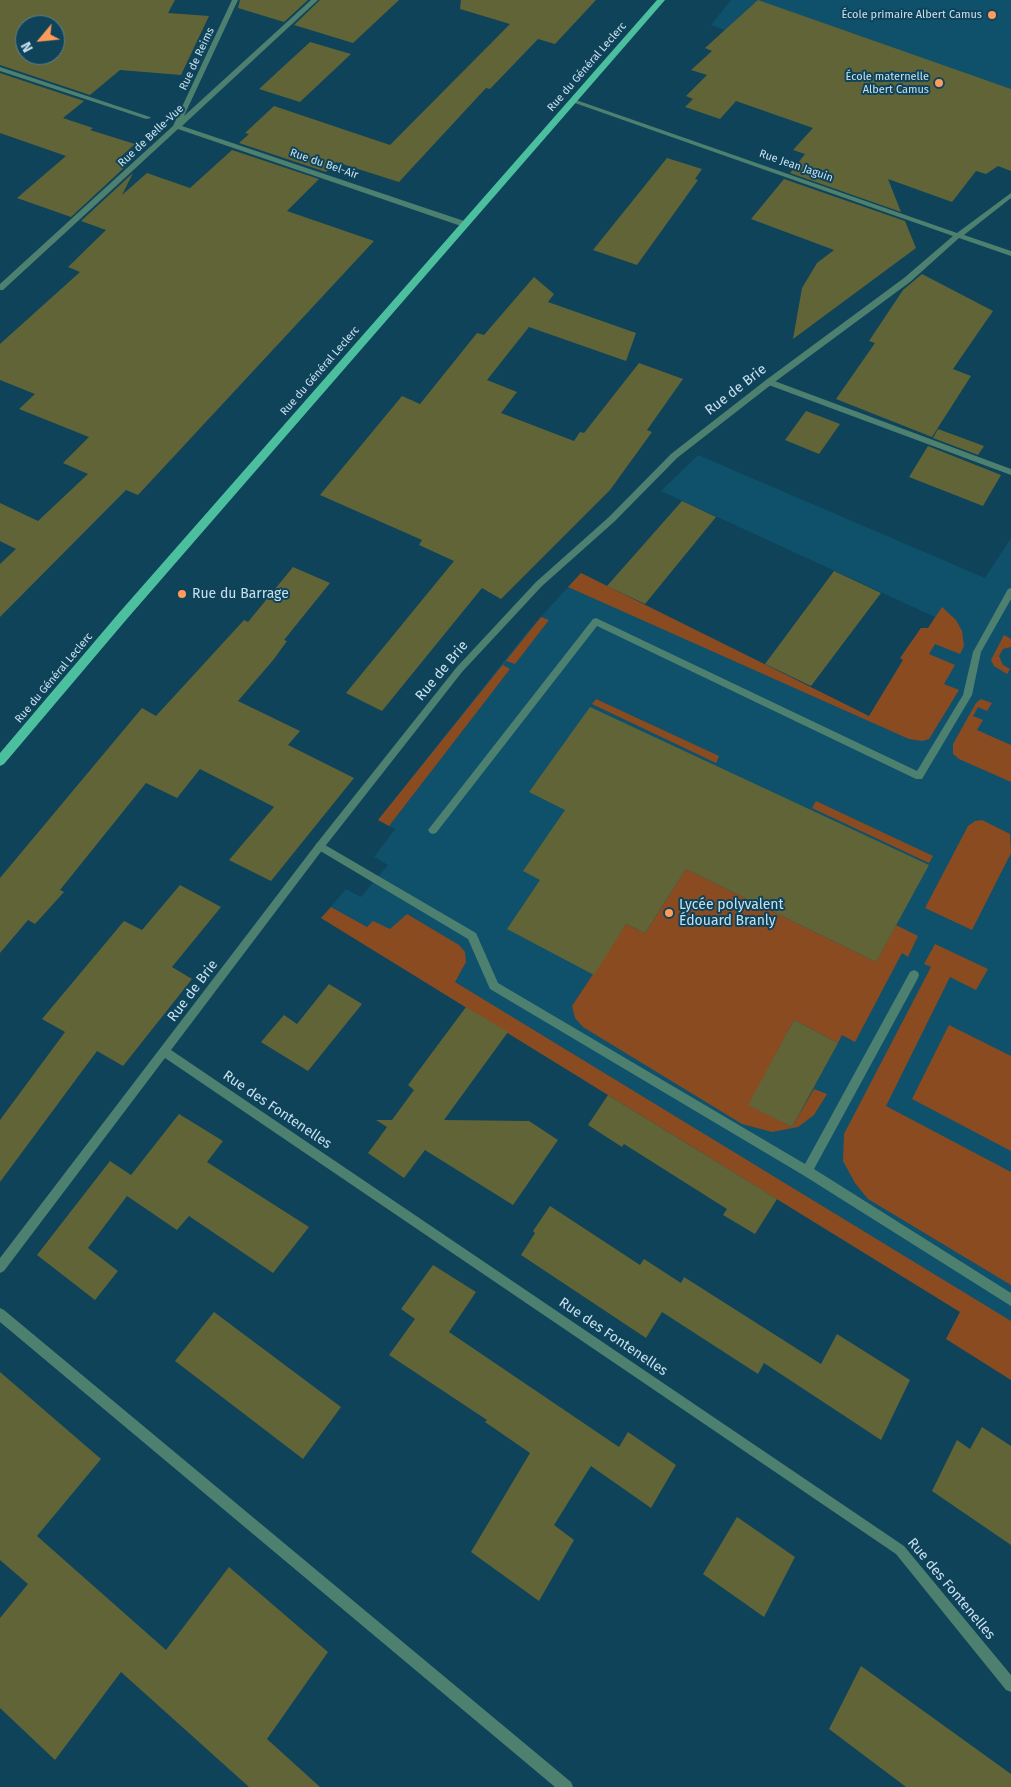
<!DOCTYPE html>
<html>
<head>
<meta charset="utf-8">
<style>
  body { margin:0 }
  #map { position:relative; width:1011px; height:1787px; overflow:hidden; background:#0f435a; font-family:"Fira Sans",sans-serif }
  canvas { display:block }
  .north { position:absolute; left:15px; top:15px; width:50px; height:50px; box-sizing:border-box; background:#0f435a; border:1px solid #598295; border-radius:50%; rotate:242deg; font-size:14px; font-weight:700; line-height:20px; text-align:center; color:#c7e0ee }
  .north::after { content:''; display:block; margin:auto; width:18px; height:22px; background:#ff9b5b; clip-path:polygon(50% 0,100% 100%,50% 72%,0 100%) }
</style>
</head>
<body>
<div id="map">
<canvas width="1011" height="1787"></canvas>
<div class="north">N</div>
</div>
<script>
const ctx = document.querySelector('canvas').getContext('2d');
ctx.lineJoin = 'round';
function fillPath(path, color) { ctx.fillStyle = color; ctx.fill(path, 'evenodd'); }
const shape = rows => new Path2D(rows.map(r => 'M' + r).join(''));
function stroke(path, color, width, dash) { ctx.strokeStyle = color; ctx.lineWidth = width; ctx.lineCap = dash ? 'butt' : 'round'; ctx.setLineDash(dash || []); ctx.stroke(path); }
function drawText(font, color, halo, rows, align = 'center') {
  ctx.font = font + ' "Fira Sans",sans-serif'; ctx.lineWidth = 4; ctx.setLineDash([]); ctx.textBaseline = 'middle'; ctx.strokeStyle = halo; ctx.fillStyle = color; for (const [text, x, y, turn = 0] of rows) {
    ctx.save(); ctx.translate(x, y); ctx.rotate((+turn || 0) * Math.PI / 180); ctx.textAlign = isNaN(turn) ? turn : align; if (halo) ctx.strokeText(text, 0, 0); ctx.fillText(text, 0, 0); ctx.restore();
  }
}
fillPath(shape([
  [731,0,1011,0,1011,136,711,25],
  [698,455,985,578,1011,538,1011,1380,946,1339,960,1312,321,918,346,889,361,897,388,865,374,857,395,829,378,820,527,632,581,573,869,716,903,660,900,658,921,628,928,628,935,617,661,491]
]), '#0f506b');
fillPath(shape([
  [581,573,869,716,903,660,900,658,921,628,928,628,942,607,956,620,962,631,964,646,960,654,935,644,929,654,955,665,944,684,959,690,929,739,922,741,909,739,568,587],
  [541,617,549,620,515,664,506,661,503,665,510,669,389,826,378,820],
  [1004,635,1011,639,1011,647,1003,649,999,656,1003,665,1010,669,1007,674,994,666,991,660],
  [596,699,719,756,716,763,592,704],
  [981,699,992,703,987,711,978,707,973,716,983,720,977,730,1011,745,1011,782,959,759,953,754,953,744,976,703],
  [816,801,933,856,929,863,812,808],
  [982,820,1010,834,1011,853,972,930,925,908,968,826,975,821],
  [686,869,876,962,896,925,918,936,908,957,902,953,855,1042,842,1035,838,1043,794,1020,749,1105,792,1127,814,1089,827,1094,814,1115,798,1127,772,1132,742,1124,583,1027,575,1018,572,1006,626,924,645,933],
  [331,907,367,927,373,921,390,929,407,914,459,945,465,952,466,962,455,982,1011,1321,1011,1380,946,1339,960,1312,321,918],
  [935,944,988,969,976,990,950,977,886,1106,1011,1172,1011,1285,868,1199,855,1183,843,1161,844,1134,931,967,924,964],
  [949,1025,1011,1056,1011,1151,912,1099]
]), '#8a4b21');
fillPath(shape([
  [0,0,175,0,168,13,209,16,181,75,120,70,90,95,0,65],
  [25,25,55,25,55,55,25,55],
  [240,0,308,0,284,22,238,8],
  [320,0,399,0,353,43,294,25],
  [461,0,596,0,555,44,538,39,490,89,486,88,399,182,336,162,326,172,239,143,249,134,245,133,274,106,390,145,510,24,460,9],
  [758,0,1011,89,1011,171,998,166,986,174,976,171,952,202,888,179,901,212,790,173,805,154,793,150,813,128,736,101,720,119,685,107,693,99,686,96,707,75,691,70,712,51,705,48],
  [310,42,351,54,300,102,259,89],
  [0,73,84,101,63,118,93,128,90,130,135,144,115,162,126,166,71,217,17,198,66,156,0,133],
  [232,150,319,179,287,211,374,241,138,495,126,490,0,617,0,564,16,549,0,541,0,503,38,521,88,474,63,463,89,437,19,409,35,394,0,380,0,344,80,272,68,267,106,230,81,221,133,173,122,195,147,173,190,188],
  [667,158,702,169,695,179,698,180,637,265,593,250],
  [784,179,905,221,916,248,793,339,802,288,817,263,834,250,751,219],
  [922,274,993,311,953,369,971,376,932,437,836,399,875,343,869,341,903,290],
  [534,277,554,294,548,302,636,333,626,361,529,327,487,380,517,392,501,413,574,441,580,432,584,433,639,363,683,379,647,430,652,432,610,490,501,599,482,588,382,711,346,693,454,561,419,545,422,540,320,495,402,396,420,404,477,333,484,335],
  [806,411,840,424,819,454,785,440],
  [938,429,984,446,978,455,933,438],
  [928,446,1001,475,983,506,909,477],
  [682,501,716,517,645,604,607,586],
  [293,567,330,583,284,640,287,641,274,659,238,701,300,731,288,745,354,778,271,881,229,860,274,807,200,769,177,798,146,783,60,890,64,892,35,924,28,920,0,953,0,878,142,708,156,716,244,620,248,622],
  [834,571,881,593,811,686,765,664],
  [590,707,929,865,876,962,686,869,645,933,626,924,594,975,507,929,540,880,523,871,565,810,529,792],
  [180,885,221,907,172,967,192,979,123,1066,97,1051,0,1182,0,1120,65,1032,42,1019,124,921,142,930],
  [329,984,362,1004,308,1071,261,1042,284,1015,297,1024],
  [466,1007,508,1032,444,1120,529,1121,558,1140,513,1205,425,1150,404,1178,368,1153,387,1127,376,1120,392,1120,414,1090,408,1085],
  [794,1020,838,1043,792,1127,748,1105],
  [608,1095,777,1199,755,1234,723,1215,727,1209,624,1144,622,1147,588,1125],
  [179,1114,223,1141,207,1162,309,1227,273,1273,189,1216,177,1230,127,1196,88,1248,118,1271,95,1300,37,1255,110,1161,131,1175],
  [550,1206,640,1265,644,1259,681,1283,684,1277,821,1364,837,1334,910,1380,881,1440,764,1363,758,1374,662,1312,646,1338,521,1255,535,1233,533,1231],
  [433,1265,476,1292,449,1332,619,1447,628,1432,676,1465,651,1508,591,1466,554,1525,574,1540,539,1601,471,1552,530,1453,485,1422,487,1420,389,1355,415,1319,401,1309],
  [214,1312,341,1407,303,1459,175,1361],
  [0,1372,101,1459,37,1536,166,1650,229,1567,328,1652,267,1739,320,1787,249,1787,121,1672,55,1760,0,1708,0,1618,28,1584,0,1560],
  [982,1427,1011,1446,1011,1545,932,1491,957,1440,970,1449],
  [737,1517,795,1557,764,1617,703,1574],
  [861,1666,1011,1774,1011,1787,906,1787,829,1729]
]), '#616437');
fillPath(shape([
  [769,379,1011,469,1011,475,766,384,766,380,769,379],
  [1011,588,1011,599,981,652,972,695,922,779,916,779,597,626,436,833,433,834,430,833,428,830,593,619,596,618,917,771,963,695,973,652,1008,589,1011,588],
  [320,842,476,933,498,983,805,1164,910,972,914,970,918,972,919,975,918,978,814,1169,1011,1293,1011,1306,803,1175,490,989,468,939,317,849,315,846,317,843,320,842],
  [0,1308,4,1310,571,1782,573,1787,555,1787,0,1322,0,1308]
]), '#4d806f');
fillPath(shape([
  [232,0,238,0,184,116,311,0,318,0,182,126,467,222,467,226,461,226,178,129,3,290,0,290,0,284,173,126,232,0],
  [0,67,150,117,151,118,146,119,0,71,0,67],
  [572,100,576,100,957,233,1011,193,1011,198,964,235,1011,251,1011,256,959,238,910,282,772,384,677,458,615,521,542,586,462,672,323,849,171,1050,904,1546,1011,1675,1011,1692,1006,1690,896,1554,165,1058,4,1271,0,1273,0,1258,317,843,456,668,536,582,609,517,671,454,766,380,904,278,953,236,572,102,572,100]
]), '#4d806f');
fillPath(shape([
  [657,0,665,0,126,620,4,764,0,766,0,753,118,614,657,0]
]), '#4cbf9f');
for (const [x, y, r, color] of [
  [992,15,5,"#ff9b5b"],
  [939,83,5,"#ff9b5b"],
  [182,594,5,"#ff9b5b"],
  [669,913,5,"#ff9b5b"]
]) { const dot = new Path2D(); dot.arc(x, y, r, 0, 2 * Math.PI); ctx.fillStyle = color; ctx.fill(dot); stroke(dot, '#0f435a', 2); }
drawText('11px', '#c7e0ee', '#0f435a', [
  ["École primaire Albert Camus",982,15],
  ["École maternelle",929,77],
  ["Albert Camus",929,90]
], 'right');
drawText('11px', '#c7e0ee', '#0f435a', [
  ["Rue de Reims",197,59,-65],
  ["Rue du Général Leclerc",587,67,-49],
  ["Rue de Belle-Vue",151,136,-43],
  ["Rue du Bel-Air",324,164,19],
  ["Rue Jean Jaguin",796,166,19],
  ["Rue du Général Leclerc",320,371,-49],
  ["Rue du Général Leclerc",54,678,-50]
]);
drawText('14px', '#c7e0ee', '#0f435a', [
  ["Rue de Brie",736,390,-38],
  ["Rue de Brie",442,671,-50],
  ["Rue de Brie",193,991,-53],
  ["Rue des Fontenelles",277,1110,34],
  ["Rue des Fontenelles",613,1337,34],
  ["Rue des Fontenelles",951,1589,50]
]);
drawText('14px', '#c7e0ee', '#0f435a', [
  ["Rue du Barrage",192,594],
  ["Lycée polyvalent",679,905],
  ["Édouard Branly",679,921]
], 'left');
</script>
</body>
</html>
